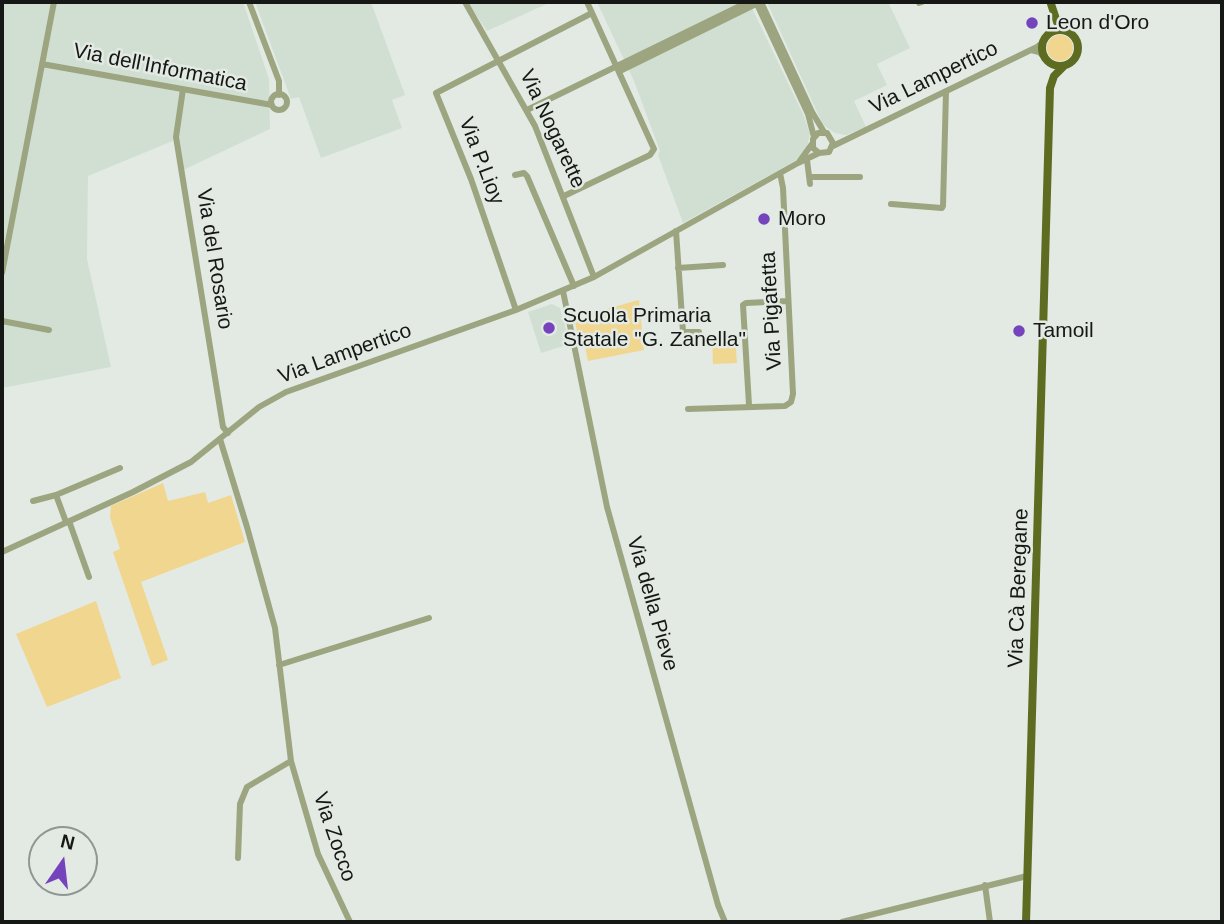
<!DOCTYPE html>
<html>
<head>
<meta charset="utf-8">
<style>
  body { margin:0 }
  #map { position:relative; width:1224px; height:924px; overflow:hidden; background:#e2eae3; font-family:Arial,sans-serif }
  canvas { display:block }
  .frame { position:absolute; inset:0; border:4px solid #161816; pointer-events:none }
  .north { position:absolute; left:28px; top:826px; width:70px; height:70px; box-sizing:border-box; background:#e2eae3; border:2px solid #909691; border-radius:50%; rotate:14deg; font-size:19px; font-weight:700; line-height:28px; text-align:center; color:#161816 }
  .north::after { content:''; display:block; margin:auto; width:24px; height:32px; background:#7544bc; clip-path:polygon(50% 0,100% 100%,50% 72%,0 100%) }
</style>
</head>
<body>
<div id="map">
<canvas width="1224" height="924"></canvas>
<div class="frame"></div>
<div class="north">N</div>
</div>
<script>
const ctx = document.querySelector('canvas').getContext('2d');
ctx.lineJoin = 'round';
function fillPath(path, color) { ctx.fillStyle = color; ctx.fill(path, 'evenodd'); }
const shape = rows => new Path2D(rows.map(r => 'M' + r).join(''));
function stroke(path, color, width, dash) { ctx.strokeStyle = color; ctx.lineWidth = width; ctx.lineCap = dash ? 'butt' : 'round'; ctx.setLineDash(dash || []); ctx.stroke(path); }
function drawText(font, color, halo, rows, align = 'center') {
  ctx.font = font + ' Arial,sans-serif'; ctx.lineWidth = 5; ctx.setLineDash([]); ctx.textBaseline = 'middle'; ctx.strokeStyle = halo; ctx.fillStyle = color; for (const [text, x, y, turn = 0] of rows) {
    ctx.save(); ctx.translate(x, y); ctx.rotate((+turn || 0) * Math.PI / 180); ctx.textAlign = isNaN(turn) ? turn : align; if (halo) ctx.strokeText(text, 0, 0); ctx.fillText(text, 0, 0); ctx.restore();
  }
}
fillPath(shape([
  [2,2,243,2,269,79,270,129,181,171,175,140,88,176,87,259,111,367,2,388],
  [255,2,371,2,405,95,392,100,402,128,321,158,299,97,291,99],
  [467,2,551,2,487,31],
  [597,2,749,2,803,114,810,134,806,151,795,161,683,223,658,155,660,151,634,81],
  [767,2,888,2,910,48,877,64,887,85,854,101,866,127,846,135,835,133,823,125],
  [552,304,560,308,570,344,541,353,528,312]
]), '#d1dfd3');
fillPath(shape([
  '1047 48a13 13 0 1 1 26 0a13 13 0 1 1-26 0Z',
  [639,300,644,350,588,361,582,332,577,332,575,322,599,311],
  [735,336,737,363,713,364,712,337],
  [163,483,168,501,205,492,208,503,231,495,245,542,141,582,168,660,152,666,113,552,120,549,110,517,111,506],
  [96,601,121,678,47,707,16,634]
]), '#f1d68f');
stroke(shape([
  [249,2,279,81,279,95],
  [465,2,535,126,594,277],
  [756,2,808,114,814,137],
  [761,2,812,112,824,132],
  [919,3,922,2],
  [1031,50,1039,52,1043,56],
  [42,64,272,105],
  [620,71,760,2],
  [183,89,176,137,223,427,228,433],
  '271 102a8 8 0 1 1 16 0a8 8 0 1 1-16 0Z',
  [527,110,748,2],
  [833,146,1037,47,1043,42],
  [807,160,810,184],
  [799,162,812,144],
  [515,175,524,173,527,176,574,286],
  [810,177,860,177],
  [564,196,650,155,654,149,587,2],
  [891,204,942,208,943,206,946,92],
  [676,231,683,332,699,332],
  [678,268,723,265],
  [2,273,54,2],
  [563,291,607,507,718,905,725,922],
  [516,310,471,179,436,93,592,13],
  [2,321,49,330],
  [749,405,743,305,746,303,788,301],
  [688,409,785,406,791,402,793,394,783,188,780,173],
  [220,439,247,527,275,628,291,761,318,854,350,922],
  [33,501,56,495],
  [69,521,89,577],
  [66,522,56,495,120,468],
  [2,552,133,492,191,462,259,407,286,392,516,310,594,277,798,163,819,153,829,152,833,143,827,133,818,133,813,139,813,148,819,153],
  [279,665,429,618],
  [238,858,240,804,247,787,291,761],
  [985,885,990,922],
  [842,922,1027,876]
]), '#9ca580', 6);
stroke(shape([
  [1051,4,1057,22,1067,31],
  '1042 48a18 18 0 1 1 36 0a18 18 0 1 1-36 0Z',
  [1026,922,1050,88,1054,76,1064,66]
]), '#5e6c22', 8);
for (const [x, y, r, color] of [
  [1032,23,7,"#7544bc"],
  [764,219,7,"#7544bc"],
  [549,328,7,"#7544bc"],
  [1019,331,7,"#7544bc"]
]) { const dot = new Path2D(); dot.arc(x, y, r, 0, 2 * Math.PI); ctx.fillStyle = color; ctx.fill(dot); stroke(dot, '#e2eae3', 2.5); }
drawText('21px', '#161816', '#e2eae3', [
  ["Leon d'Oro",1046,23],
  ["Moro",778,219],
  ["Scuola Primaria",563,316],
  ["Statale \"G. Zanella\"",563,340],
  ["Tamoil",1033,331]
], 'left');
drawText('21px', '#161816', '#e2eae3', [
  ["Via dell'Informatica",160,68,11],
  ["Via Lampertico",934,78,-26],
  ["Via Nogarette",552,129,65],
  ["Via P.Lioy",481,161,69],
  ["Via del Rosario",214,259,81],
  ["Via Pigafetta",772,311,-93],
  ["Via Lampertico",345,354,-20],
  ["Via Cà Beregane",1019,588,-88],
  ["Via della Pieve",652,604,74],
  ["Via Zocco",334,837,71]
]);
</script>
</body>
</html>
